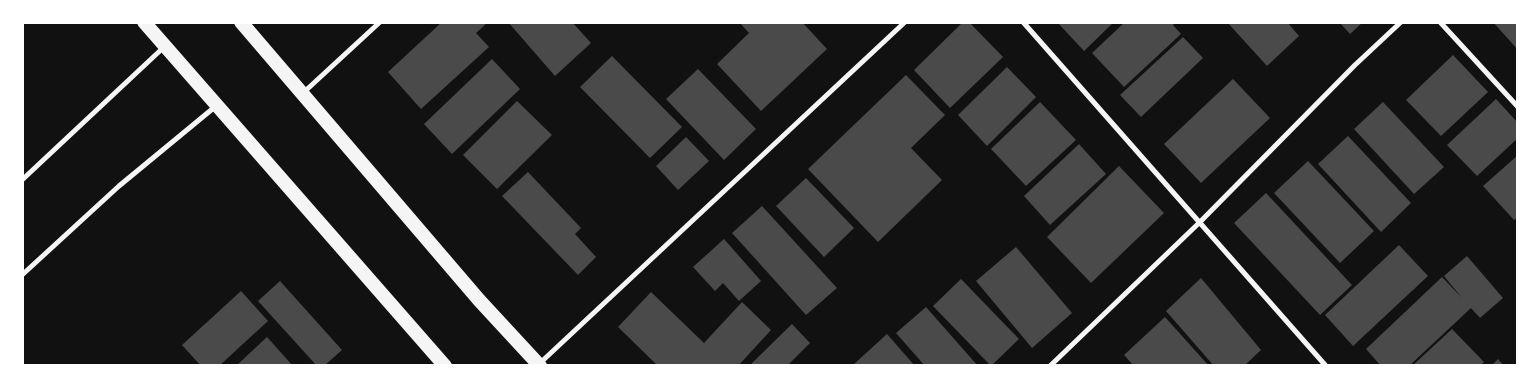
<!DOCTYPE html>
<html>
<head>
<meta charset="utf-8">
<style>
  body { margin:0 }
  #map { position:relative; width:1540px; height:388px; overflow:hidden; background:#111; font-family:Rubik,sans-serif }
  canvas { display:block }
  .frame { position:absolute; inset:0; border:24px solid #fff; pointer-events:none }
</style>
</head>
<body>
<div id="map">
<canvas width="1540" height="388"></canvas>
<div class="frame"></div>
</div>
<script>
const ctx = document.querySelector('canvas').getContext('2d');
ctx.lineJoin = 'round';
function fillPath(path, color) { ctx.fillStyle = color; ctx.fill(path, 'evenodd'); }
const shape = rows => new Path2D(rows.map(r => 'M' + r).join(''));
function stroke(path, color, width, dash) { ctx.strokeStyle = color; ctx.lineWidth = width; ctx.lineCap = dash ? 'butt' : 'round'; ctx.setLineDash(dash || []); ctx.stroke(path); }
fillPath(shape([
  [442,22,488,22,476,33,489,47,421,109,388,72],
  [508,22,572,22,591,43,555,76],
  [739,22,802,22,827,49,761,111,717,64,749,33],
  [963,22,969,22,1003,57,950,108,914,70],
  [1057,22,1114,22,1084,51],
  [1125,22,1176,22,1173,25,1181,34,1124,87,1092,53],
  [1227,22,1287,22,1299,36,1267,66],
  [1339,22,1363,22,1350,34],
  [1493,22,1518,22,1518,50],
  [1183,37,1203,58,1141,117,1120,95],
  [1453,55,1488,92,1441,136,1406,100],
  [612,56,682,127,650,158,580,87],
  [492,59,520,89,452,154,424,124],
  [1007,67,1036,97,987,146,958,115],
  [698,69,756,129,724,160,666,99],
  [906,75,945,115,911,148,942,180,878,242,808,169],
  [1233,79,1270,118,1201,183,1164,144],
  [1496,99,1518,123,1518,138,1477,176,1447,145],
  [517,101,552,135,497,189,463,155],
  [1040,102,1076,140,1026,186,991,149],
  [1383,102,1444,167,1414,194,1354,129],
  [1348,136,1411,203,1381,232,1318,164],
  [686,137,709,161,678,190,656,166],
  [1079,144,1106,174,1050,225,1024,196],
  [1518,155,1518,217,1514,220,1483,186],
  [1308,161,1374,231,1340,263,1274,193],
  [1119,166,1164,213,1091,283,1047,237],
  [528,172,581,228,575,234,596,257,578,275,502,196],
  [806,178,854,228,824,257,776,206],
  [1266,193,1352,285,1320,315,1234,223],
  [762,206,837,288,806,315,732,233],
  [724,239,761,281,739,301,723,283,715,291,693,267],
  [1399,245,1428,276,1353,346,1325,315],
  [1016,247,1072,313,1032,348,976,281],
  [1467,256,1503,298,1480,318,1471,308,1409,366,1381,366,1366,349,1442,277,1462,298,1444,276],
  [1201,278,1261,350,1244,366,1214,366,1166,311],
  [961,279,1019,339,991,366,933,306],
  [280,281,342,350,324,366,317,366,258,301],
  [241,291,268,321,219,366,201,366,182,345],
  [651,292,704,343,742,302,771,330,738,366,658,366,618,327],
  [926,307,978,366,925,366,896,333],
  [1165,317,1209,366,1134,366,1124,355],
  [792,324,810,343,787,366,749,366],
  [1452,329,1484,362,1480,366,1412,366],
  [887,334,915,366,855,366,854,364],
  [267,337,293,366,236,366],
  [1498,359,1504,366,1491,366]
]), '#4a4a4a');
stroke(shape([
  [1023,22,1326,366],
  [1440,22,1518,107],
  [303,93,380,22],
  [22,180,164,47],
  [22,275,119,186,216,106],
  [539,364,905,22],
  [1050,366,1200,222,1355,65,1401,22]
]), '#f5f5f5', 5);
stroke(shape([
  [144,22,445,366],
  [241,22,479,300,540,366]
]), '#f5f5f5', 14);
</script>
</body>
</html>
